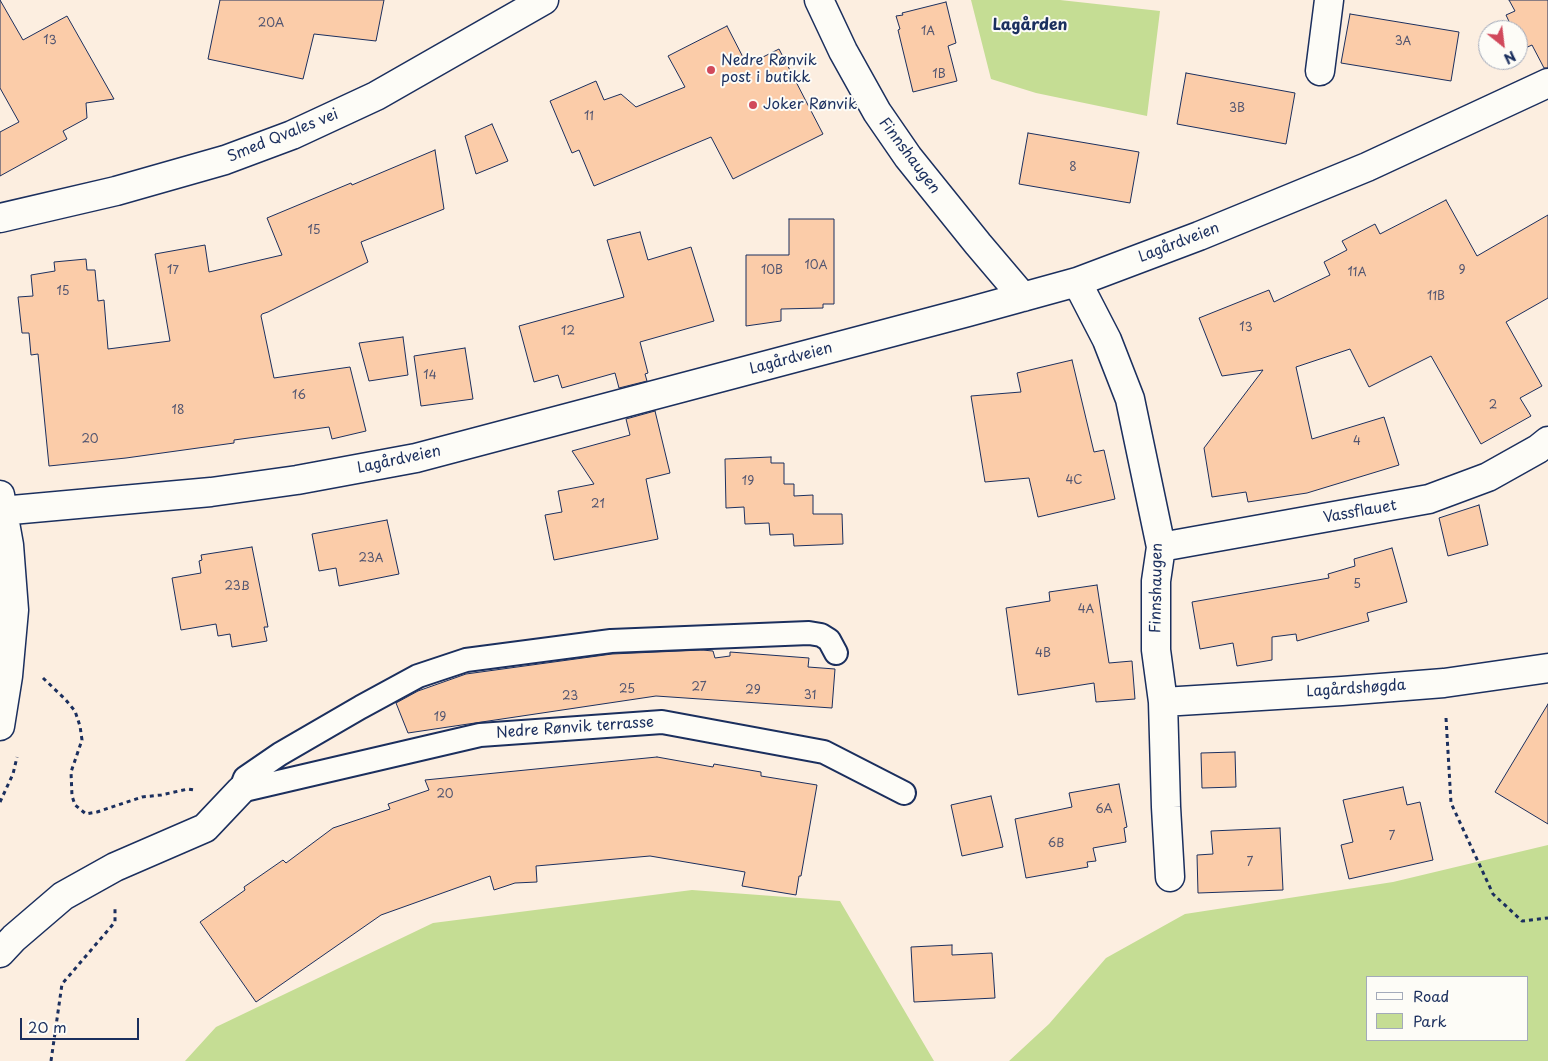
<!DOCTYPE html>
<html>
<head>
<meta charset="utf-8">
<style>
  body { margin:0 }
  #map { position:relative; width:1548px; height:1061px; overflow:hidden; background:#fceee0; font-family:"Playpen Sans",sans-serif }
  canvas { display:block }
  .legend { position:absolute; left:1366px; top:976px; width:162px; height:65px; box-sizing:border-box; background:#fdfcf7; border:1px solid #a3aaba; margin:0; padding:6px 9px; list-style:none; font-size:15px; color:#1b2f5e }
  .legend li { display:flex; align-items:center; gap:10px; height:25px }
  .legend b { width:25px; border:1px solid #a3aaba }
  .north { position:absolute; left:1478px; top:20px; width:50px; height:50px; box-sizing:border-box; background:#fdfcf7; border:1px solid #a3aaba; border-radius:50%; rotate:151deg; font-size:14px; font-weight:700; line-height:20px; text-align:center; color:#1b2f5e }
  .north::after { content:''; display:block; margin:auto; width:18px; height:22px; background:#d1495b; clip-path:polygon(50% 0,100% 100%,50% 72%,0 100%) }
  .scale { position:absolute; left:20px; top:1018px; width:119px; height:22px; box-sizing:border-box; border:2px solid #1b2f5e; border-top:0; padding-left:6px; font-size:15px; line-height:18px; white-space:nowrap; color:#1b2f5e; -webkit-text-stroke:4px #fdfcf7; paint-order:stroke }
</style>
</head>
<body>
<div id="map">
<canvas width="1548" height="1061"></canvas>
<ul class="legend">
<li><b style="height:6px;background:#fdfcf7"></b>Road</li>
<li><b style="height:14px;background:#c5dd94"></b>Park</li>
</ul>
<div class="north">N</div>
<div class="scale">20 m</div>
</div>
<script>
const ctx = document.querySelector('canvas').getContext('2d');
ctx.lineJoin = 'round';
function fillPath(path, color) { ctx.fillStyle = color; ctx.fill(path, 'evenodd'); }
const shape = rows => new Path2D(rows.map(r => 'M' + r).join(''));
function stroke(path, color, width, dash) { ctx.strokeStyle = color; ctx.lineWidth = width; ctx.lineCap = dash ? 'butt' : 'round'; ctx.setLineDash(dash || []); ctx.stroke(path); }
function drawText(font, color, halo, rows, align = 'center') {
  ctx.font = font + ' "Playpen Sans",sans-serif'; ctx.lineWidth = 4; ctx.setLineDash([]); ctx.textBaseline = 'middle'; ctx.strokeStyle = halo; ctx.fillStyle = color; for (const [text, x, y, turn = 0] of rows) {
    ctx.save(); ctx.translate(x, y); ctx.rotate((+turn || 0) * Math.PI / 180); ctx.textAlign = isNaN(turn) ? turn : align; if (halo) ctx.strokeText(text, 0, 0); ctx.fillText(text, 0, 0); ctx.restore();
  }
}
fillPath(shape([
  [971,0,1060,0,1160,11,1147,116,1036,93,991,79],
  [1548,845,1548,1061,1009,1061,1049,1024,1106,958,1185,914,1393,882],
  [1527,977,1527,1040,1367,1040,1367,977],
  [692,890,840,901,934,1061,185,1061,216,1027,433,923]
]), '#c5dd94');
const building = shape([
  [0,0,23,40,67,16,114,99,86,103,87,118,63,131,67,139,0,176,0,132,19,122,0,88,0,0],
  [220,0,384,0,376,41,314,34,303,79,208,59,220,0],
  [1509,0,1548,0,1548,68,1544,68,1532,45,1523,49,1518,39,1518,30,1513,30,1506,15,1515,11,1509,0],
  [946,2,956,43,948,46,957,81,913,92,898,30,900,29,896,16,903,15,902,13,946,2],
  [1350,14,1459,32,1451,81,1341,63,1350,14],
  [727,26,747,65,779,49,823,134,733,179,711,137,594,186,579,150,572,153,550,101,596,81,604,100,621,94,636,107,685,87,668,56,727,26],
  [1186,73,1295,93,1286,144,1177,124,1186,73],
  [492,124,508,161,476,174,465,136,492,124],
  [1028,133,1139,152,1130,203,1019,184,1028,133],
  [435,150,444,209,361,242,368,262,268,312,262,314,261,316,274,378,350,367,366,431,332,439,329,427,234,440,234,443,126,458,49,466,38,354,31,355,29,333,22,333,18,297,33,296,31,275,55,271,54,262,86,259,87,270,95,270,98,301,104,300,108,349,170,341,155,254,205,245,209,272,282,255,267,218,351,183,352,185,435,150],
  [1446,200,1477,256,1548,215,1548,298,1506,322,1542,386,1520,398,1531,416,1481,444,1431,356,1369,387,1350,349,1296,367,1312,439,1384,417,1399,465,1307,493,1248,502,1246,492,1212,497,1204,448,1263,370,1222,376,1199,318,1269,290,1274,302,1330,275,1324,262,1347,250,1342,241,1375,224,1380,234,1446,200],
  [789,219,834,219,834,304,823,304,823,308,781,309,781,321,746,326,746,255,789,255,789,219],
  [640,232,648,260,691,247,714,321,640,342,648,373,645,374,647,381,619,388,615,373,562,388,558,375,534,382,519,326,624,297,607,240,640,232],
  [403,337,408,375,369,381,359,343,403,337],
  [465,348,473,399,421,406,414,356,465,348],
  [1072,360,1094,452,1104,450,1115,499,1038,517,1029,478,985,482,971,396,1021,392,1017,373,1072,360],
  [655,411,670,473,646,479,658,539,554,560,545,515,562,512,558,491,594,484,572,451,630,435,626,419,655,411],
  [771,457,771,463,784,463,784,484,794,484,794,496,813,495,813,514,842,514,843,544,794,546,793,534,770,535,769,523,745,524,744,507,726,508,725,459,771,457],
  [1479,505,1488,545,1448,556,1439,518,1479,505],
  [387,520,399,574,339,586,336,568,319,571,312,534,387,520],
  [252,547,268,627,264,627,267,641,232,647,230,634,218,636,216,624,181,630,172,578,201,573,199,561,202,560,201,555,252,547],
  [1392,548,1407,602,1367,613,1369,621,1297,641,1296,634,1272,637,1272,660,1237,666,1233,643,1200,649,1192,602,1329,578,1328,574,1355,566,1354,559,1392,548],
  [1097,585,1109,663,1132,661,1135,699,1096,702,1094,683,1018,695,1006,608,1050,601,1049,592,1097,585],
  [702,650,713,651,715,658,730,656,730,652,809,658,808,667,835,669,832,708,656,696,408,733,396,703,418,691,466,674,612,654,702,650],
  [1548,704,1548,824,1495,792,1548,704],
  [1235,752,1236,787,1202,788,1201,753,1235,752],
  [657,757,713,767,714,764,761,772,761,776,817,785,801,876,799,876,796,895,742,886,745,872,650,856,536,866,537,882,515,883,494,890,490,876,381,915,256,1002,200,922,245,890,244,887,283,860,286,863,333,828,390,809,388,804,429,790,425,780,657,757],
  [1119,784,1127,827,1124,828,1126,842,1093,848,1096,861,1087,862,1088,867,1026,878,1015,819,1072,807,1069,793,1119,784],
  [1403,787,1407,805,1420,802,1433,860,1349,879,1341,845,1353,842,1343,800,1403,787],
  [991,796,1003,847,962,856,951,805,991,796],
  [1280,828,1283,890,1198,893,1197,855,1213,854,1211,831,1280,828],
  [952,945,952,955,992,953,995,998,914,1002,911,947,952,945]
]);
fillPath(building, '#fbcca9');
stroke(building, '#1b2f5e', 1);
const lane = shape([
  [240,791,480,735,662,722,824,752,904,793],
  [240,791,245,778,280,754,361,707,418,676,466,660,611,641,809,633,821,635,829,640,836,653]
]);
const street = shape([
  [819,0,843,51,877,112,908,157,978,244,1023,297],
  [1320,71,1329,0],
  [0,218,116,191,225,160,292,135,376,96,544,0],
  [1077,282,1107,340,1130,399,1161,547,1156,581,1156,650,1163,702,1166,807,1170,877],
  [0,495,9,545,14,610,8,676,0,726],
  [0,511,211,492,297,480,416,458,968,312,1077,282,1199,236,1367,167,1548,83],
  [1161,547,1429,499,1488,477,1538,449,1548,441],
  [1163,702,1342,691,1444,683,1548,668],
  [0,953,14,938,63,896,115,867,205,828,240,791]
]);
stroke(lane, '#1b2f5e', 26);
stroke(street, '#1b2f5e', 31);
stroke(shape([
  [43,678,65,699,75,711,80,726,82,740,71,772,72,796,75,805,86,814,97,812,142,797,161,795,188,789,194,790],
  [1446,718,1451,803,1493,894,1522,921,1548,918],
  [0,802,13,774,17,757],
  [51,1061,62,984,115,922,115,908]
]), '#1b2f5e', 3, [4, 4]);
stroke(lane, '#fdfcf7', 22);
stroke(street, '#fdfcf7', 28);
for (const [x, y, r, color] of [
  [711,70,5,"#d1495b"],
  [753,105,5,"#d1495b"]
]) { const dot = new Path2D(); dot.arc(x, y, r, 0, 2 * Math.PI); ctx.fillStyle = color; ctx.fill(dot); stroke(dot, '#fdfcf7', 2); }
drawText('12px', '#535671', null, [
  ["20A",271,24],
  ["1A",928,32],
  ["13",50,41],
  ["3A",1403,42],
  ["1B",939,75],
  ["3B",1237,109],
  ["11",589,117],
  ["8",1073,168],
  ["15",314,231],
  ["10A",816,266],
  ["17",173,271],
  ["10B",772,271],
  ["9",1462,271],
  ["11A",1357,273],
  ["15",63,292],
  ["11B",1436,297],
  ["13",1246,328],
  ["12",568,332],
  ["14",430,376],
  ["16",299,396],
  ["2",1493,406],
  ["18",178,411],
  ["20",90,440],
  ["4",1357,442],
  ["4C",1074,481],
  ["19",748,482],
  ["21",598,505],
  ["23A",371,559],
  ["5",1357,585],
  ["23B",237,587],
  ["4A",1086,610],
  ["4B",1043,654],
  ["27",699,688],
  ["25",627,690],
  ["29",753,691],
  ["31",810,696],
  ["23",570,697],
  ["19",440,718],
  ["20",445,795],
  ["6A",1104,810],
  ["7",1392,837],
  ["6B",1056,844],
  ["7",1250,863]
]);
drawText('15px', '#1b2f5e', '#fdfcf7', [
  ["Nedre Rønvik",721,61],
  ["post i butikk",721,78],
  ["Joker Rønvik",763,105]
], 'left');
drawText('15px', '#1b2f5e', '#fdfcf7', [
  ["Smed Qvales vei",283,136,-22],
  ["Finnshaugen",909,156,53],
  ["Lagårdveien",1179,243,-21],
  ["Lagårdveien",791,359,-15],
  ["Lagårdveien",399,460,-12],
  ["Vassflauet",1360,512,-10],
  ["Finnshaugen",1157,588,-89],
  ["Lagårdshøgda",1356,689,-4],
  ["Nedre Rønvik terrasse",575,728,-4]
]);
drawText('bold 16px', '#1b2f5e', '#fdfcf7', [
  ["Lagården",1030,26]
]);
</script>
</body>
</html>
